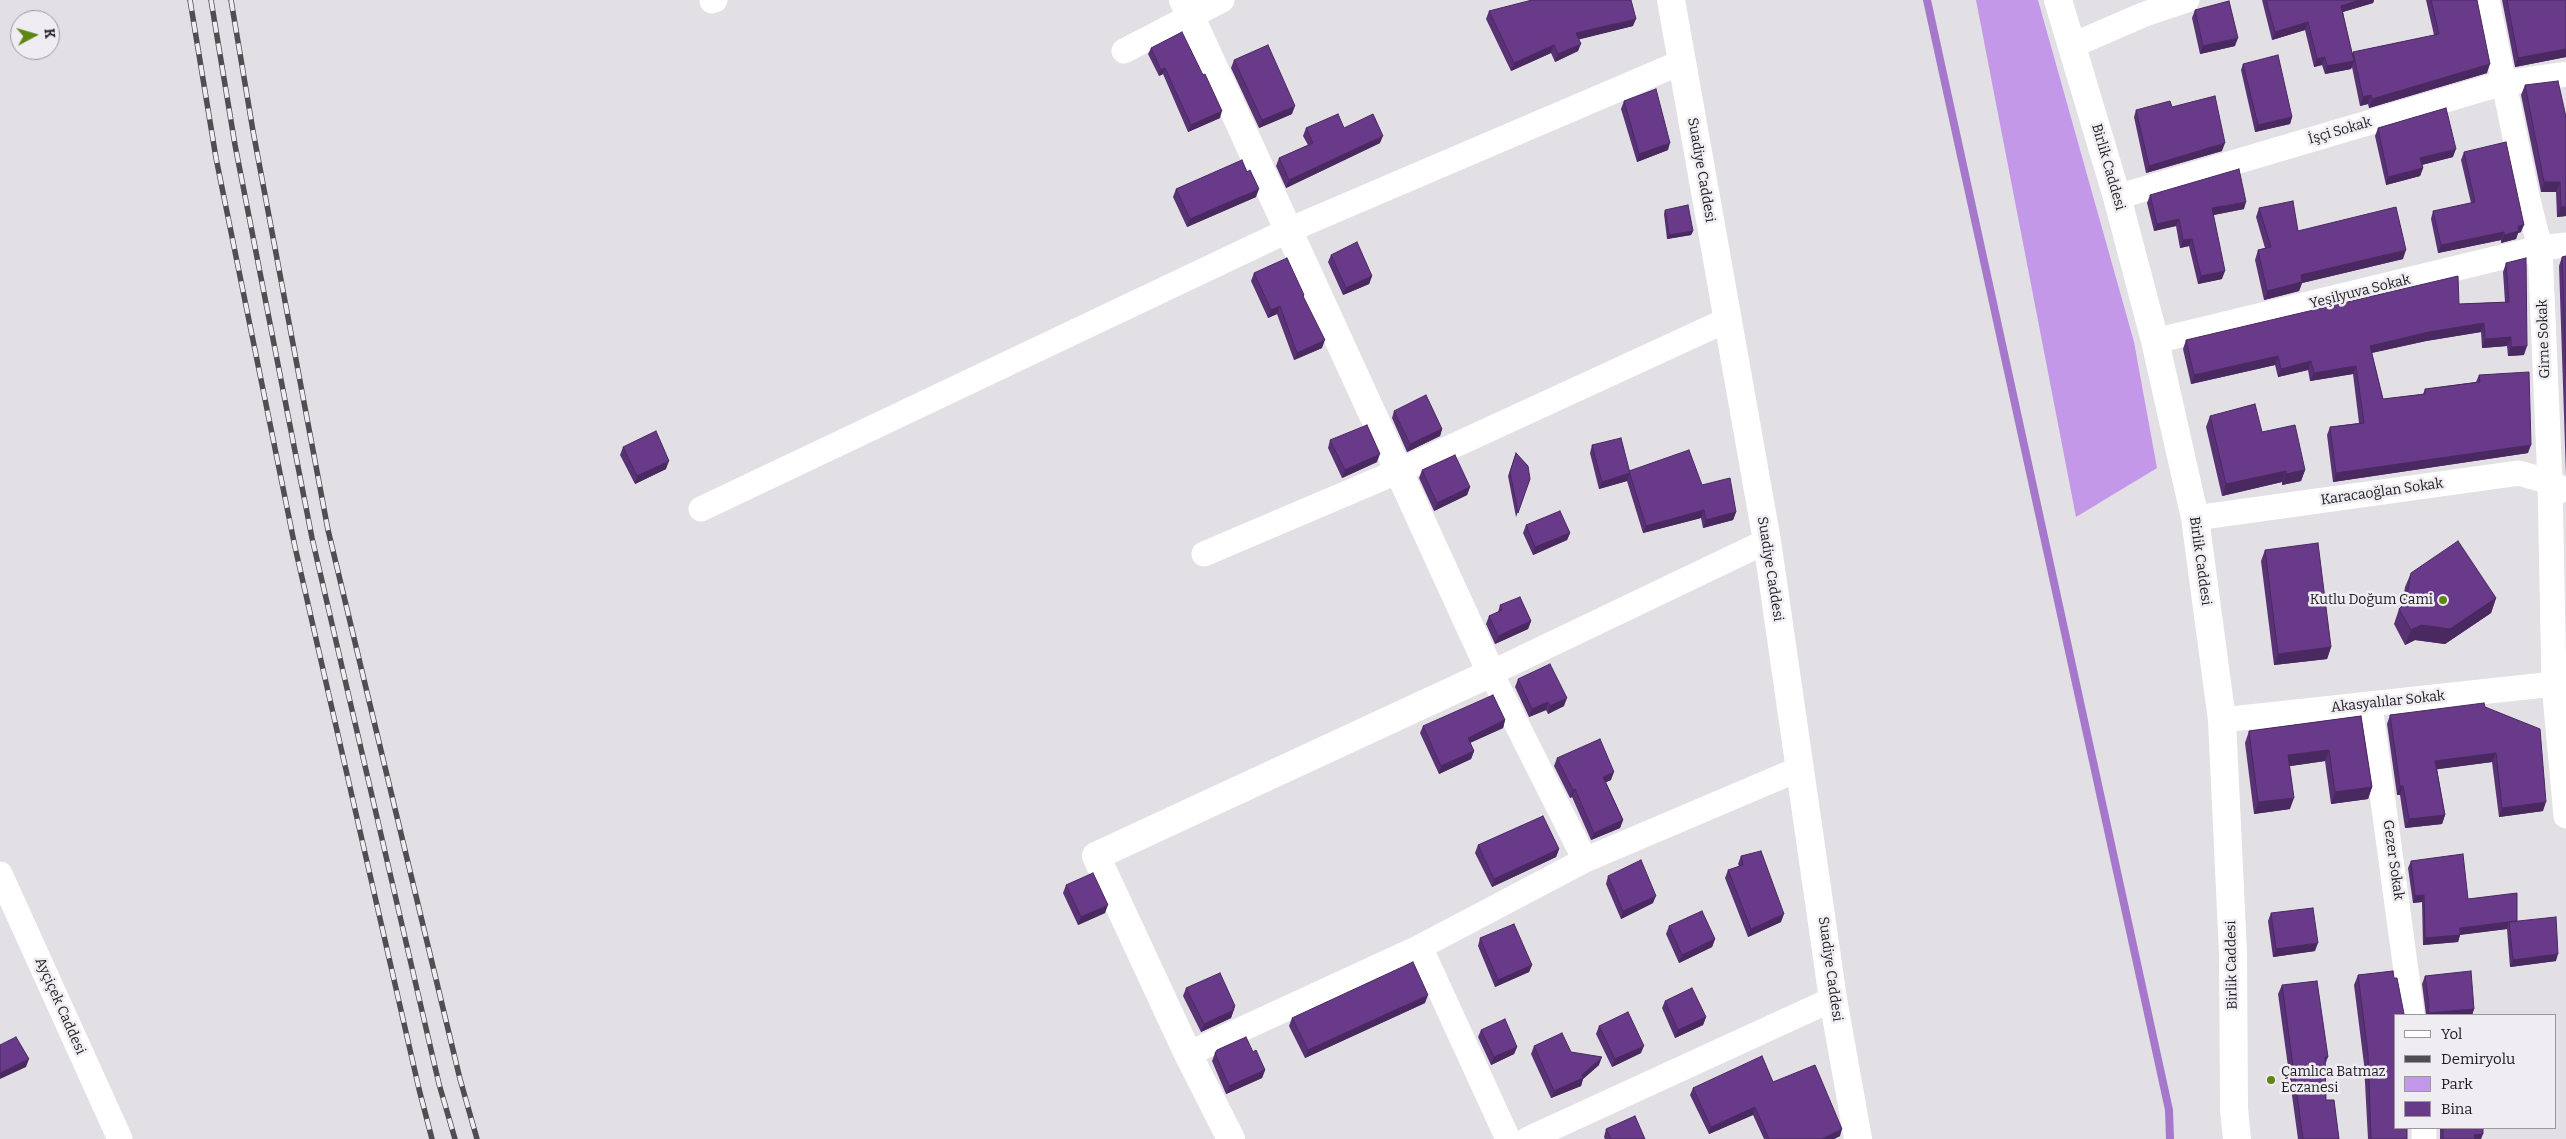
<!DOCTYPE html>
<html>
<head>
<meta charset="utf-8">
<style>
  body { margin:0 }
  #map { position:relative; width:2566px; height:1139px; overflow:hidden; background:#e2dfe5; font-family:Bitter,serif }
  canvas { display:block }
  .legend { position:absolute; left:2394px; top:1014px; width:162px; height:115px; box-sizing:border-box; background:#efecf2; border:1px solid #9b989d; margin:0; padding:6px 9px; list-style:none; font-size:15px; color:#1c1b1d }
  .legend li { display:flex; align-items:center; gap:10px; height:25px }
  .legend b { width:25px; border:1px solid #9b989d }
  .north { position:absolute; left:10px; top:10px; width:50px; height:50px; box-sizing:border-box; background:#efecf2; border:1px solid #9b989d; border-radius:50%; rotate:84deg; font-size:14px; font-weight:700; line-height:20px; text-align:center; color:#1c1b1d }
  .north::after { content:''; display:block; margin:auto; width:18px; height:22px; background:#5d8712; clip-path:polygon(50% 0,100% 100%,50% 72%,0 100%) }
</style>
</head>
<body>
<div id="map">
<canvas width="2566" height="1139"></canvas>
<ul class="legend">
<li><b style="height:6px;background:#fff"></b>Yol</li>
<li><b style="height:6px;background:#504e51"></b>Demiryolu</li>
<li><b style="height:14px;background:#c498e9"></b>Park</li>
<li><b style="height:14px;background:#683a89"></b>Bina</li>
</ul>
<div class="north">K</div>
</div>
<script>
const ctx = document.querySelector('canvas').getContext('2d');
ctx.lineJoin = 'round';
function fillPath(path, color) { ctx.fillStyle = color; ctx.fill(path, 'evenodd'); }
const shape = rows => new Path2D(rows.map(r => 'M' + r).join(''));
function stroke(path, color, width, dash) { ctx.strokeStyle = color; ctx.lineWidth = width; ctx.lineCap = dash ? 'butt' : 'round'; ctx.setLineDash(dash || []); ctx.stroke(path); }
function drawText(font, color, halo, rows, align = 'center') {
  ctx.font = font + ' Bitter,serif'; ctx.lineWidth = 5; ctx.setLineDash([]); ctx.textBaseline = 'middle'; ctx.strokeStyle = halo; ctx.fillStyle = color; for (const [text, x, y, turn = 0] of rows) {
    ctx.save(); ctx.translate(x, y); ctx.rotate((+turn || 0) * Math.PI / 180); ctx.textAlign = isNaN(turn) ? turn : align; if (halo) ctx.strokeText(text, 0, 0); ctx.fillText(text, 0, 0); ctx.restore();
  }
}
fillPath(shape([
  [1976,0,2038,0,2134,342,2157,468,2076,517]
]), '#c498e9');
stroke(shape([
  [1927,0,2169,1110,2170,1139]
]), '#a678cb', 8);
stroke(shape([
  [2487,0,2527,196,2540,248,2550,482,2554,684,2566,816],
  [712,1,715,0],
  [2071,46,2145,14,2187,0],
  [1124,51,1222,0],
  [2117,197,2503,83,2566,74],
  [2155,341,2540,248,2566,245],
  [701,509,1289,230,1682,62],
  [2195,518,2519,473,2550,482,2564,490],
  [1204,554,1399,471,1727,320],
  [2370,705,2412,1015],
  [2222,720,2554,684],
  [1585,860,1491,673,1767,541],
  [0,874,120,1139],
  [1420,947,1508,1139],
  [1188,1054,1420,947,1585,860,1799,769],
  [2424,1128,2424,1139],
  [1528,1139,1833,999]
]), '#fff', 25);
stroke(shape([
  [1183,0,1491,673,1096,856,1188,1054,1231,1139],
  [1671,0,1767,541,1833,999,1858,1139],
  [2058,0,2117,197,2155,341,2195,518,2222,720,2233,953,2234,1109,2237,1139]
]), '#fff', 28);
const rail = shape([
  [190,0,216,158,295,547,419,1089,432,1139],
  [211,0,235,145,312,538,439,1084,455,1139],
  [231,0,253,131,328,530,460,1079,477,1139]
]);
stroke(rail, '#504e51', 5.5);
stroke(rail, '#efecf2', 4, [11]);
fillPath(shape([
  [2262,0,2374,0,2373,3,2343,12,2352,55,2353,52,2434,35,2426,0,2477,0,2487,73,2369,108,2368,104,2360,106,2352,67,2351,69,2325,74,2322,65,2314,67,2305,30,2272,40],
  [2502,0,2566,0,2566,57,2515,67],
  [2195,10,2235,46,2200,54,2192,18],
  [1489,11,1633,26,1579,39,1578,51,1555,62,1551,53,1511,71,1486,19],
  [1151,48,1203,75,1220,118,1188,132,1163,74,1159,76,1148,54],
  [1234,60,1292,114,1259,128,1231,68],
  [2243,64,2292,117,2290,124,2255,132,2241,70],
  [2525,85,2566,117,2566,216,2557,217,2556,192,2541,192,2521,95],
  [1624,101,1668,150,1637,162,1621,109],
  [2136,110,2222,151,2146,173,2134,117],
  [1306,128,1344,128,1380,143,1286,188,1276,166,1279,158,1308,145,1303,136],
  [2378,128,2453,157,2422,165,2423,168,2420,176,2386,185,2375,136],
  [2464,152,2521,232,2518,233,2516,239,2501,243,2501,240,2438,253,2431,219,2433,211,2471,203,2461,160],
  [1176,189,1256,197,1187,227,1173,197],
  [2150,195,2244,209,2213,215,2222,279,2198,284,2189,246,2180,248,2176,226,2154,231,2147,203],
  [2259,208,2298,231,2403,259,2302,283,2299,291,2264,300,2255,260,2258,250,2265,248,2256,217],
  [1665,210,1693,231,1691,235,1667,239,1664,214],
  [1331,255,1372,276,1369,284,1343,295,1328,262],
  [2566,256,2566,475,2559,266,2562,257],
  [2506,263,2524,355,2508,356,2507,346,2482,348,2481,332,2426,341,2372,353,2383,399,2423,394,2425,389,2476,382,2479,375,2528,453,2333,482,2327,435,2330,427,2359,423,2353,374,2310,381,2308,370,2278,377,2275,365,2191,384,2183,349,2186,340,2459,304,2505,302,2503,272],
  [1254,273,1304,295,1303,297,1322,348,1294,360,1277,314,1268,318,1251,281],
  [1394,411,1442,429,1440,436,1407,452,1392,418],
  [2210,416,2262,432,2305,470,2301,481,2282,485,2282,482,2222,496,2206,427],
  [1330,440,1377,462,1342,478,1328,448],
  [1592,445,1629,472,1702,485,1736,512,1733,520,1703,528,1701,518,1643,533,1627,481,1599,489,1590,453],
  [623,447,666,469,635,484,620,455],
  [1516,453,1530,479,1516,517,1508,476],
  [1422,470,1470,487,1467,495,1434,511,1419,478],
  [1526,525,1570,533,1567,540,1533,555,1523,533],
  [2265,550,2331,647,2327,659,2274,665,2261,561],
  [2411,573,2496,598,2491,613,2445,644,2415,640,2405,645,2394,624,2399,609,2402,606,2405,587],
  [1500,605,1531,621,1528,629,1495,644,1486,624,1489,616,1498,612],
  [1518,679,1564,706,1548,714,1546,710,1529,717,1515,687],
  [2485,707,2543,811,2499,817,2492,762,2437,769,2445,815,2442,824,2405,828,2400,795,2397,795,2387,724,2390,715],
  [2361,716,2372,787,2368,799,2331,804,2325,761,2290,766,2290,809,2254,814,2245,743,2249,731],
  [1505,720,1503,728,1470,743,1474,751,1471,759,1439,774,1420,733,1423,726],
  [1557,758,1611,780,1606,782,1623,820,1620,828,1591,840,1572,797,1570,798,1554,766],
  [1478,845,1559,849,1556,857,1492,887,1475,853],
  [1741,856,1781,922,1748,937,1725,878,1728,870,1739,866,1738,864],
  [2411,861,2468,899,2517,921,2556,961,2510,967,2507,929,2460,935,2458,942,2423,945,2422,902,2413,903,2408,868],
  [1608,876,1653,903,1621,919,1606,884],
  [1066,885,1105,913,1078,925,1063,893],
  [2271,913,2315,951,2273,957,2268,921],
  [1669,926,1715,939,1712,947,1679,963,1666,934],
  [1480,938,1532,965,1529,972,1495,987,1478,946],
  [2358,975,2394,978,2395,1015,2407,1139,2368,1139,2364,1064,2354,985],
  [2425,976,2474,1009,2472,1015,2426,1015,2422,984],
  [2282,985,2328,1057,2325,1065,2326,1100,2339,1139,2298,1139,2278,994],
  [1186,988,1235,1006,1231,1018,1201,1032,1183,996],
  [1665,1001,1706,1017,1703,1025,1675,1038,1662,1008],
  [1425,1003,1305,1058,1289,1026,1292,1018],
  [1599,1026,1641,1053,1612,1067,1596,1034],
  [1481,1030,1517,1047,1514,1054,1491,1065,1478,1037],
  [1534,1046,1571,1052,1599,1065,1583,1079,1581,1086,1551,1098,1531,1054],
  [1253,1052,1265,1070,1262,1078,1226,1094,1212,1061,1215,1053],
  [1773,1082,1840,1136,1834,1139,1764,1139,1753,1115,1709,1134,1690,1095,1693,1088],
  [2440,1128,2483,1128,2481,1139,2440,1139],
  [1606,1129,1645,1139,1605,1139,1604,1137]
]), '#593276');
fillPath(shape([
  [2360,0,2374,0,2373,3,2339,13,2341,6],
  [1636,19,1633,26,1573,41,1576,33],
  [2308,22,2305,30,2272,40,2275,32],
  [2238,38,2235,46,2200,54,2203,46],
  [1581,44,1578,51,1555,62,1558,54],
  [1554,45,1551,53,1511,71,1514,63],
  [2566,49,2566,57,2515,67,2518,58],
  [2325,57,2322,65,2314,67,2317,59],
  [2354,61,2351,69,2325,74,2327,66],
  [2490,64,2487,73,2369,108,2372,99],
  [1165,68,1163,74,1159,76,1161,70],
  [2371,95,2368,104,2360,106,2363,97],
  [1295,106,1292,114,1259,128,1262,120],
  [1222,111,1220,118,1188,132,1191,125],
  [2292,117,2290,124,2255,132,2258,125],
  [1383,136,1380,143,1286,188,1289,180],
  [1670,143,1668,150,1637,162,1639,154],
  [2225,143,2222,151,2146,173,2149,166],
  [2456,149,2453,157,2417,166,2420,158],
  [2423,168,2420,176,2386,185,2388,177],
  [2544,182,2560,182,2556,192,2541,192],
  [1259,189,1256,197,1187,227,1190,219],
  [2246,202,2244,209,2209,216,2212,208],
  [2561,207,2566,207,2566,216,2557,217],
  [2179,219,2176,226,2154,231,2157,224],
  [2524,225,2521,232,2518,233,2516,239,2501,243,2504,235,2518,226],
  [1693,231,1691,235,1667,239,1669,235],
  [2504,232,2501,240,2438,253,2441,245],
  [2192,239,2189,246,2180,248,2183,240],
  [2406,250,2403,259,2302,283,2299,291,2264,300,2267,291,2301,275],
  [2225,271,2222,279,2198,284,2201,276],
  [1372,276,1369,284,1343,295,1346,288],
  [1280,306,1277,314,1268,318,1271,310],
  [2484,323,2481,332,2426,341,2366,354,2370,346,2429,332],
  [2511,337,2507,346,2482,348,2485,339],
  [1325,340,1322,348,1294,360,1297,353],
  [2527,346,2524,355,2508,356,2511,347],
  [2278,356,2275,365,2191,384,2194,375],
  [2311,361,2308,370,2278,377,2281,369],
  [2356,366,2353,374,2310,381,2314,373],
  [1442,429,1440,436,1407,452,1410,444],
  [2531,445,2528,453,2333,482,2336,473],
  [1380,454,1377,462,1342,478,1345,470],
  [669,461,666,469,635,484,637,476],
  [2305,470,2301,481,2282,485,2286,474],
  [2286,471,2282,482,2222,496,2226,484],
  [1630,473,1627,481,1599,489,1602,482],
  [1470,487,1467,495,1434,511,1437,503],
  [1704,510,1701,518,1643,533,1646,526],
  [1736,512,1733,520,1703,528,1706,520],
  [1570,533,1567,540,1533,555,1535,547],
  [2496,598,2491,613,2445,644,2415,640,2405,645,2411,630,2421,625],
  [1531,621,1528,629,1495,644,1498,636],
  [2331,647,2327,659,2274,665,2278,654],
  [1567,698,1564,706,1548,714,1550,706],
  [1548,702,1546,710,1529,717,1532,709],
  [1505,720,1503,728,1465,745,1468,738],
  [2329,750,2325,761,2284,767,2288,755],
  [1474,751,1471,759,1439,774,1441,766],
  [2496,753,2492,762,2432,770,2435,761],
  [1614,772,1611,780,1600,785,1603,777],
  [2400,786,2403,786,2400,795,2397,795],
  [2372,787,2368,799,2331,804,2335,792],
  [1575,789,1572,797,1570,798,1573,790],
  [2294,798,2290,809,2254,814,2258,802],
  [2546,802,2543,811,2499,817,2502,808],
  [2445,815,2442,824,2405,828,2409,819],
  [1623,820,1620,828,1591,840,1594,833],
  [1559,849,1556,857,1492,887,1494,879],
  [2424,895,2422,902,2413,903,2415,896],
  [1656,896,1653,903,1621,919,1623,911],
  [1108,905,1105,913,1078,925,1081,917],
  [1784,914,1781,922,1748,937,1751,929],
  [2517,921,2509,922,2507,929,2457,935,2460,928],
  [2460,935,2458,942,2423,945,2425,938],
  [1715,939,1712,947,1679,963,1682,955],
  [2318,943,2315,951,2273,957,2276,949],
  [2558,954,2556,961,2510,967,2513,960],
  [1532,965,1529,972,1495,987,1498,980],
  [1428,995,1425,1003,1305,1058,1308,1050],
  [1235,1006,1231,1018,1201,1032,1204,1024],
  [2474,1009,2472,1015,2427,1015,2428,1013],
  [1706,1017,1703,1025,1675,1038,1678,1030],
  [1644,1046,1641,1053,1612,1067,1615,1059],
  [1517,1047,1514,1054,1491,1065,1494,1057],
  [1602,1057,1599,1065,1583,1079,1581,1086,1551,1098,1554,1091,1582,1075],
  [29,1059,26,1067,0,1079,0,1073],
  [1265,1070,1262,1078,1226,1094,1229,1086],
  [1755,1107,1753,1115,1709,1134,1711,1127],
  [1842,1129,1840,1136,1834,1139,1822,1139],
  [2483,1134,2481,1139,2473,1139,2474,1135]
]), '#492960');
const building = shape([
  [1532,0,1631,0,1636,19,1576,33,1581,44,1558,54,1554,45,1514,63,1489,11,1532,0],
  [2266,0,2360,0,2341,6,2354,61,2327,66,2325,57,2317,59,2308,22,2275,32,2266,0],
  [2431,0,2477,0,2490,64,2372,99,2371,95,2363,97,2353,52,2439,34,2431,0],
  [2507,0,2566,0,2566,49,2518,58,2507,0],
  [2229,1,2238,38,2203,46,2195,10,2229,1],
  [1182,32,1203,75,1205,74,1222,111,1191,125,1165,68,1161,70,1151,48,1182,32],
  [1268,45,1295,106,1262,120,1234,60,1268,45],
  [2278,55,2292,117,2258,125,2243,64,2278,55],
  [2558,81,2566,117,2566,207,2561,207,2560,182,2544,182,2525,85,2558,81],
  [1656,89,1670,143,1639,154,1624,101,1656,89],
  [2215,96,2225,143,2149,166,2136,110,2170,101,2172,107,2215,96],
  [2446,108,2456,149,2420,158,2423,168,2388,177,2378,128,2446,108],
  [1338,114,1344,128,1373,114,1383,136,1289,180,1279,158,1313,143,1306,128,1338,114],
  [2506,142,2524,225,2518,226,2519,231,2504,235,2504,232,2441,245,2433,211,2475,202,2464,152,2506,142],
  [1242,160,1247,172,1250,170,1259,189,1190,219,1176,189,1242,160],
  [2239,169,2246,202,2212,208,2225,271,2201,276,2192,239,2183,240,2179,219,2157,224,2150,195,2239,169],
  [2293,201,2298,231,2396,207,2406,250,2301,275,2302,282,2267,291,2258,250,2271,247,2259,208,2293,201],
  [1688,205,1693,231,1669,235,1665,210,1688,205],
  [1357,242,1372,276,1346,288,1331,255,1357,242],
  [2566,256,2566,369,2562,257,2566,256],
  [1287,258,1304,295,1303,296,1325,340,1297,353,1280,306,1271,310,1254,273,1287,258],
  [2526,258,2527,346,2511,347,2511,337,2485,339,2484,323,2429,332,2370,346,2383,399,2425,394,2425,389,2480,382,2479,375,2529,372,2531,445,2336,473,2330,427,2364,423,2356,366,2314,373,2311,361,2281,369,2278,356,2194,375,2186,340,2458,276,2459,304,2509,302,2506,263,2526,258],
  [1426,395,1442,429,1410,444,1394,411,1426,395],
  [2255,404,2262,432,2295,425,2305,470,2286,474,2286,471,2226,484,2210,416,2255,404],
  [1367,425,1380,454,1345,470,1330,440,1367,425],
  [656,431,669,461,637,476,623,447,656,431],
  [1621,438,1630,473,1602,482,1592,445,1621,438],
  [1689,450,1702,485,1730,478,1736,512,1706,520,1704,510,1646,526,1629,471,1689,450],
  [1516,453,1528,466,1530,479,1518,513,1510,472,1516,453],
  [1455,455,1470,487,1437,503,1422,470,1455,455],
  [1560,511,1570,533,1535,547,1526,525,1560,511],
  [2458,541,2496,598,2450,629,2421,625,2411,630,2399,609,2406,602,2411,573,2458,541],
  [2318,543,2331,647,2278,654,2265,550,2318,543],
  [1520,597,1531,621,1498,636,1489,616,1502,610,1500,605,1520,597],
  [1550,664,1567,698,1550,706,1548,702,1532,709,1518,679,1550,664],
  [1493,695,1505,720,1468,738,1474,751,1441,766,1423,726,1493,695],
  [2484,703,2485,707,2540,729,2546,802,2502,808,2496,753,2435,761,2445,815,2409,819,2403,786,2400,786,2390,715,2484,703],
  [2361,716,2372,787,2335,792,2329,750,2288,755,2294,798,2258,802,2249,731,2361,716],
  [1600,739,1614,772,1603,777,1623,820,1594,833,1575,789,1573,790,1557,758,1600,739],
  [1543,816,1559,849,1494,879,1478,845,1543,816],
  [1761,851,1784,914,1751,929,1728,870,1743,865,1741,856,1761,851],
  [2463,854,2468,899,2517,893,2517,921,2460,928,2460,935,2425,938,2424,895,2415,896,2411,861,2463,854],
  [1641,860,1656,896,1623,911,1608,876,1641,860],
  [1093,873,1108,905,1081,917,1066,885,1093,873],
  [2313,908,2318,943,2276,949,2271,913,2313,908],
  [1702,911,1715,939,1682,955,1669,926,1702,911],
  [2556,917,2558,954,2513,960,2509,922,2556,917],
  [1514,924,1532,965,1498,980,1480,938,1514,924],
  [1413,962,1428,995,1308,1050,1292,1018,1413,962],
  [2393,971,2394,978,2397,978,2404,1014,2395,1015,2395,1128,2407,1128,2407,1139,2371,1139,2368,1054,2358,975,2393,971],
  [2471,971,2474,1009,2428,1013,2429,1005,2425,976,2471,971],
  [1220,973,1235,1006,1233,1007,1234,1010,1204,1024,1186,988,1220,973],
  [2317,981,2328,1057,2325,1057,2326,1100,2334,1100,2339,1139,2303,1139,2282,985,2317,981],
  [1692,988,1706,1017,1678,1030,1665,1001,1692,988],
  [1628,1012,1644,1046,1615,1059,1599,1026,1628,1012],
  [1505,1019,1517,1047,1494,1057,1481,1030,1505,1019],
  [1562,1033,1571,1052,1602,1057,1582,1075,1583,1078,1554,1091,1534,1046,1562,1033],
  [16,1037,29,1059,0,1073,0,1045,16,1037],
  [1246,1037,1253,1052,1256,1050,1265,1070,1229,1086,1215,1053,1217,1050,1246,1037],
  [1762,1056,1773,1082,1815,1065,1842,1129,1822,1139,1769,1139,1755,1107,1711,1127,1693,1088,1762,1056],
  [1635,1116,1645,1139,1611,1139,1606,1129,1635,1116],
  [2443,1128,2483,1128,2483,1134,2474,1135,2475,1139,2443,1139,2443,1128]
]);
fillPath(building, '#683a89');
stroke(building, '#492960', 1);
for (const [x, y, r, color] of [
  [2443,600,5,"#5d8712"],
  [2271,1080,5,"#5d8712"]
]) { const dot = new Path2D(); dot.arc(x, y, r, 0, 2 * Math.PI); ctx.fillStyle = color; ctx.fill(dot); stroke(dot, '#efecf2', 2); }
drawText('14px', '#1c1b1d', '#efecf2', [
  ["İşçi Sokak",2340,131,-16],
  ["Birlik Caddesi",2108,167,74],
  ["Suadiye Caddesi",1701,170,80],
  ["Yeşilyuva Sokak",2360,292,-14],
  ["Girne Sokak",2544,339,-92],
  ["Karacaoğlan Sokak",2382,492,-8],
  ["Birlik Caddesi",2200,561,82],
  ["Suadiye Caddesi",1770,569,81],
  ["Akasyalılar Sokak",2388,702,-6],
  ["Gezer Sokak",2393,860,82],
  ["Birlik Caddesi",2232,965,-91],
  ["Suadiye Caddesi",1830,969,82],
  ["Ayçiçek Caddesi",60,1006,66]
]);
drawText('14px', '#1c1b1d', '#efecf2', [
  ["Kutlu Doğum Cami",2433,600],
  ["Çamlıca Batmaz",2281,1072,"left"],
  ["Eczanesi",2281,1088,"left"]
], 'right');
</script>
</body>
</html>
